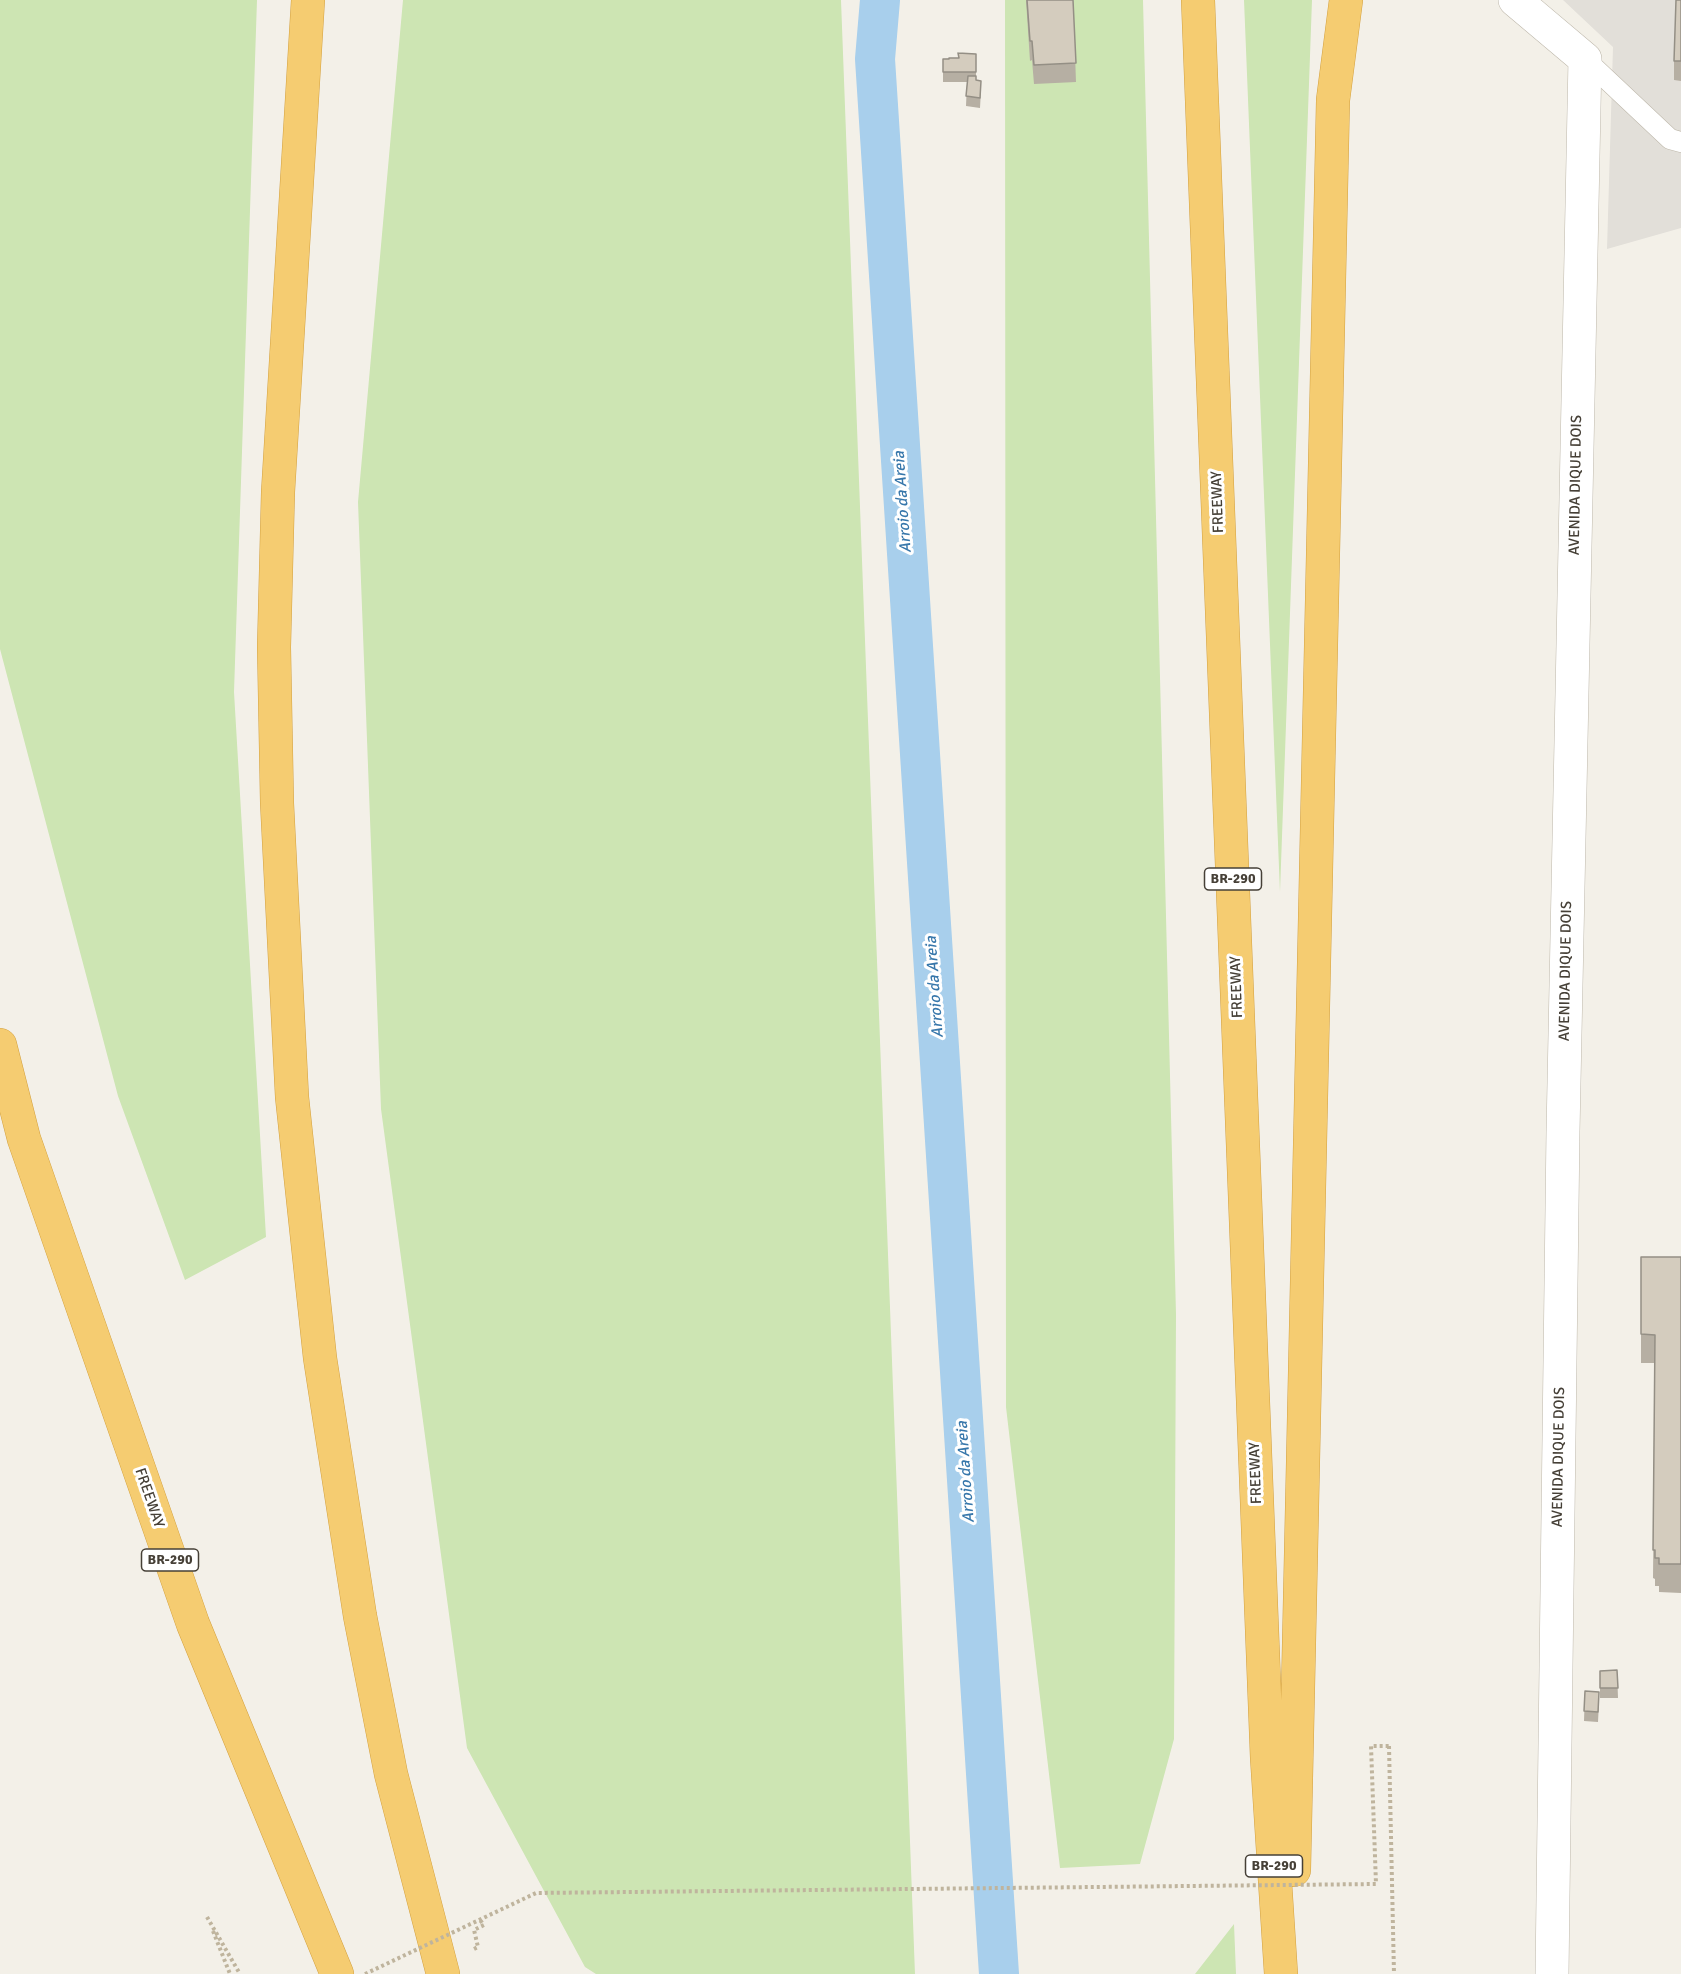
<!DOCTYPE html>
<html>
<head>
<meta charset="utf-8">
<style>
  body { margin:0 }
  canvas { display:block; background:#f3f0e8 }
</style>
</head>
<body>
<canvas width="1681" height="1974"></canvas>
<script>
const ctx = document.querySelector('canvas').getContext('2d');
ctx.lineJoin = 'round';
function fill(path, color) {
  ctx.fillStyle = color;
  ctx.fill(path, 'evenodd');
}
function toPath(rows) {
  const path = new Path2D();
  for (const r of rows) {
    path.moveTo(r[0], r[1]);
    for (let i = 2; i < r.length; i += 2) path.lineTo(r[i], r[i + 1]);
  }
  return path;
}
function stroke(path, color, width, dash) {
  ctx.strokeStyle = color;
  ctx.lineWidth = width;
  ctx.lineCap = dash ? 'butt' : 'round';
  ctx.setLineDash(dash || []);
  ctx.stroke(path);
}
function label(font, color, halo, rows, align = 'center') {
  ctx.font = font + ' Signika,sans-serif';
  ctx.lineWidth = 6;
  ctx.setLineDash([]);
  ctx.textBaseline = 'middle';
  ctx.strokeStyle = halo;
  ctx.fillStyle = color;
  for (const [text, x, y, turn = 0] of rows) {
    ctx.save();
    ctx.translate(x, y);
    ctx.rotate((+turn || 0) * Math.PI / 180);
    ctx.textAlign = isNaN(turn) ? turn : align;
    if (halo) ctx.strokeText(text, 0, 0);
    ctx.fillText(text, 0, 0);
    ctx.restore();
  }
}
const industrial = toPath([
  [1563,0,1681,0,1681,228,1607,249,1613,47]
]);
const green = toPath([
  [0,0,257,0,234,692,266,1237,185,1280,118,1096,0,649],
  [403,0,841,0,915,1974,596,1974,585,1967,467,1748,381,1109,358,502],
  [1005,0,1143,0,1176,1314,1174,1739,1140,1864,1060,1868,1006,1407],
  [1244,0,1312,0,1280,892],
  [1234,1924,1236,1974,1195,1974]
]);
const canal = toPath([
  [880,0,875,59,999,1974]
]);
const path = toPath([
  [1389,1746,1394,1974],
  [207,1917,240,1974],
  [213,1931,230,1974],
  [474,1949,478,1947,474,1930,484,1925,480,1920]
]);
const service = toPath([
  [1585,59,1670,139,1681,142]
]);
const minor = toPath([
  [1515,0,1585,59,1563,1131,1552,1974]
]);
const motorway = toPath([
  [308,0,278,492,274,647,277,803,292,1097,320,1358,360,1616,391,1774,443,1974],
  [1198,0,1267,1758,1281,1974],
  [0,1045,24,1139,193,1624,337,1974],
  [1294,1870,1333,100,1346,0]
]);
const pathBridge = toPath([
  [365,1974,536,1893,1376,1884,1371,1746,1389,1746]
]);
const wall = toPath([
  [1026,0,1073,0,1076,82,1034,84,1032,60,1030,61],
  [1681,0,1681,81,1674,80,1674,61],
  [976,54,976,80,981,90,980,108,966,106,967,82,943,82,943,59,958,58],
  [1641,1257,1681,1257,1681,1593,1659,1592,1659,1586,1655,1586,1655,1579,1653,1578,1655,1363,1641,1363],
  [1617,1670,1618,1698,1600,1698,1600,1671],
  [1585,1691,1599,1702,1598,1722,1584,1721]
]);
const building = toPath([
  [1027,0,1073,0,1076,63,1034,65,1032,41,1030,41,1027,0],
  [1676,0,1681,0,1681,61,1674,61,1676,0],
  [958,53,976,54,976,72,943,72,943,59,949,59,949,58,959,58,958,53],
  [968,76,976,76,976,80,981,81,980,98,966,96,968,76],
  [1641,1257,1681,1257,1681,1564,1659,1564,1659,1558,1655,1558,1655,1550,1653,1550,1655,1335,1641,1334,1641,1257],
  [1617,1670,1618,1688,1600,1688,1600,1671,1617,1670],
  [1585,1691,1599,1692,1598,1712,1584,1711,1585,1691]
]);
const shields = [
  [1233,879,57],
  [170,1560,57],
  [1274,1866,57]
];
const shieldNames = [
  ["BR-290",1233,879],
  ["BR-290",170,1560],
  ["BR-290",1274,1866]
];
const streetNames = [
  ["AVENIDA DIQUE DOIS",1576,485,-89],
  ["FREEWAY",1218,502,-92],
  ["AVENIDA DIQUE DOIS",1566,971,-89],
  ["FREEWAY",1237,987,-92],
  ["AVENIDA DIQUE DOIS",1559,1457,-89],
  ["FREEWAY",1256,1473,-92],
  ["FREEWAY",149,1498,71]
];
const waterNames = [
  ["Arroio da Areia",903,502,-94],
  ["Arroio da Areia",935,987,-94],
  ["Arroio da Areia",966,1472,-94]
];
fill(industrial, '#e2dfd9');
fill(green, '#cde5b3');
stroke(canal, '#a8cfec', 40);
stroke(service, '#beb8ab', 21);
stroke(minor, '#beb8ab', 34);
stroke(motorway, '#d3a141', 34);
stroke(path, '#bfb49d', 4, [3, 3]);
stroke(service, '#fff', 20);
stroke(minor, '#fff', 33);
stroke(motorway, '#f5cc71', 33);
stroke(pathBridge, '#bfb49d', 4, [3, 3]);
fill(wall, '#b6afa3');
fill(building, '#d4ccbe');
stroke(building, '#948f85', 1.5);
for (const [x, y, w] of shields) {
  const box = new Path2D();
  box.roundRect(x - w / 2, y - 11, w, 22, 4.5);
  ctx.fillStyle = '#fff';
  ctx.fill(box);
  stroke(box, '#464037', 1.5);
}
label('bold 14px', '#464037', null, shieldNames);
label('15px', '#464037', '#fff', streetNames);
label('italic 16px', '#3777ab', '#fff', waterNames);
</script>
</body>
</html>
